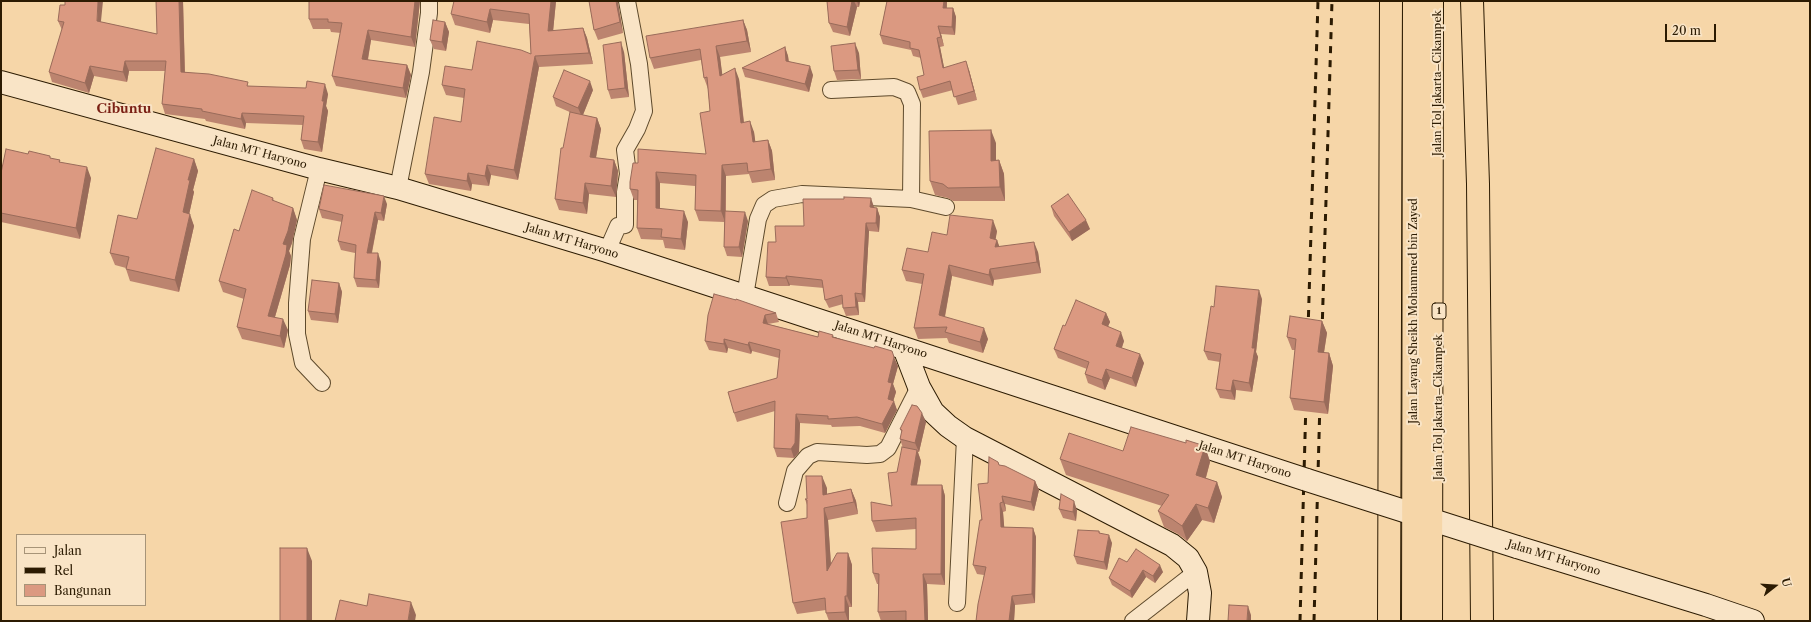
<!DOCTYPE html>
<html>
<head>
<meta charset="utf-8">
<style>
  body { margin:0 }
  #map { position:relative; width:1811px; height:622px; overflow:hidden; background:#f6d6a8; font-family:"Libre Caslon Text",serif }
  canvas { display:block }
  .frame { position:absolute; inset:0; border:2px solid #2c1b02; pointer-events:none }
  .legend { position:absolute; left:16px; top:534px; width:130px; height:72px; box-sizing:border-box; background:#f9e4c6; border:1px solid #a79478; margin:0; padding:5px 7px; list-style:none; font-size:12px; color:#2c1b02 }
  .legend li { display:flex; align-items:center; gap:8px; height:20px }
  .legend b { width:20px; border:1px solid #a79478 }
  .north { position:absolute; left:1755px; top:566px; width:40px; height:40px; -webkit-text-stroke:3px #f9e4c6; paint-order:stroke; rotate:73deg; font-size:11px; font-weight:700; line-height:16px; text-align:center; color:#2c1b02 }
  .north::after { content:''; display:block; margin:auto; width:14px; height:18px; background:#2c1b02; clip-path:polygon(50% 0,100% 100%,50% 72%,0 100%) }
  .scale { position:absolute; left:1665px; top:24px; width:51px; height:18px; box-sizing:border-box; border:2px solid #2c1b02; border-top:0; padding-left:5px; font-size:12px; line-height:14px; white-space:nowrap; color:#2c1b02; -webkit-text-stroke:3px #f9e4c6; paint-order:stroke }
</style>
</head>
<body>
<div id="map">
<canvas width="1811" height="622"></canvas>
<div class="frame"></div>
<ul class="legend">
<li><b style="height:5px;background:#f9e4c6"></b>Jalan</li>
<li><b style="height:5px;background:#2c1b02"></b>Rel</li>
<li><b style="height:11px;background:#db9981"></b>Bangunan</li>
</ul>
<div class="north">U</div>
<div class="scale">20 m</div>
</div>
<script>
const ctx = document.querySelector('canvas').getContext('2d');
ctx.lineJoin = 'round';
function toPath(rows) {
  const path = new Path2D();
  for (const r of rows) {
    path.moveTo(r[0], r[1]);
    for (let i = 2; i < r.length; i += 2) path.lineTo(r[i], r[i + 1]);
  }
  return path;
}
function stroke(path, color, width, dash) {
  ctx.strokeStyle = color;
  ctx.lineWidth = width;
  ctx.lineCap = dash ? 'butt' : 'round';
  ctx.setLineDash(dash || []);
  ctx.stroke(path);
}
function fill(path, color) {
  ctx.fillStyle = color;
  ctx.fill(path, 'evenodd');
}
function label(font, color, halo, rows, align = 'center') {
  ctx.font = font + ' "Libre Caslon Text",serif';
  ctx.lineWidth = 4;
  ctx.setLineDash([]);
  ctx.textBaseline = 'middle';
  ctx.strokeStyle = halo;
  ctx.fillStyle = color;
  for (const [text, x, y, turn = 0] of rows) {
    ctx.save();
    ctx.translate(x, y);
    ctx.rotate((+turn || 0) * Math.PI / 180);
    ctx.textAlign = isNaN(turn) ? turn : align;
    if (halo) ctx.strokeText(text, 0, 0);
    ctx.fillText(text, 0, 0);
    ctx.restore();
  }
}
const street = toPath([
  [831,90,894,87,907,92,912,104,911,199],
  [319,169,302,239,297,303,297,334,303,363,322,383],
  [398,188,421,72,429,13,429,1],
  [607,251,618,226,625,225,625,192,628,174,625,150,637,129,644,111,639,64,627,1],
  [745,296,758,219,764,205,773,199,802,194,911,199,946,207],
  [787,503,795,471,808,456,817,452,867,455,880,454,888,448,919,387],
  [957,603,965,438],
  [1133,621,1196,572]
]);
const secondary = toPath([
  [1,82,319,169,398,188,607,251,1307,480],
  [904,348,919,387,933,412,948,426,965,438,1172,545,1188,558,1196,572,1200,593,1198,621],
  [1517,547,1706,605,1753,621]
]);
const highway = toPath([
  [1472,1,1478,184,1482,621],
  [1389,621,1391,1]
]);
const rail = toPath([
  [1308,331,1318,1],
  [1322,333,1332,1],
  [1300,621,1306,401],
  [1314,621,1320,401]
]);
const secondaryBridge = toPath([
  [1307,480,1517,547]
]);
const highwayBridge = toPath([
  [1413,621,1414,1],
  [1431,621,1432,1]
]);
const wall = toPath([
  [156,1,183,1,185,72,249,86,328,94,326,106,328,111,322,152,304,149,301,140,303,125,246,123,245,129,206,121,205,119,165,114,162,104,165,71,129,71,127,82,94,76,89,93,52,82,49,72,62,30,58,21,101,22,157,34],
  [420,1,415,47,371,40,368,60,407,65,411,75,406,98,336,86,332,76,341,33,331,32,330,29,313,29,309,19],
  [556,1,553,31,583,28,587,38,593,64,539,67,518,180,491,175,489,186,472,184,471,191,429,184,425,174,461,122,464,98,446,95,442,85,472,70,531,54,529,24,493,20,490,33,455,25,451,14],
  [589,1,618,1,618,3,623,33,598,40,594,30],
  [827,1,860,1,859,7,857,7,850,36,833,32,829,23],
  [887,1,947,1,947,8,953,8,956,17,955,35,941,34,944,46,940,47,944,68,969,70,977,100,958,105,953,90,923,98,920,90,924,75,921,58,913,56,911,50,883,44,880,35],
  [743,20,747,30,751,52,720,57,722,75,739,79,744,122,754,132,755,142,768,140,772,151,775,180,752,183,749,174,726,176,726,211,748,221,742,257,727,256,724,247,724,222,699,221,695,210,695,186,660,183,660,209,688,222,685,250,665,248,663,240,641,239,637,228,637,200,634,200,630,189,638,163,706,154,710,111,708,89,704,78,701,60,654,69,650,58],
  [445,22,449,32,446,51,434,49,430,40],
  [785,47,788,56,789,61,813,75,809,92,745,77,742,68],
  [624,52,629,97,611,99,608,90],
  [859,53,861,79,837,80,834,71],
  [593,90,583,115,597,118,601,129,596,158,614,160,618,171,616,197,589,194,587,214,559,210,555,199,572,113,556,106,553,97],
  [996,143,996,160,999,160,1004,174,1005,201,953,201,948,198,935,195,930,181],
  [28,154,60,160,60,162,91,178,80,239,1,222,1,173],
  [194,159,198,171,193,190,194,192,189,214,194,226,179,292,130,281,126,269,126,268,115,265,110,253,137,219],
  [273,198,274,201,293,208,297,220,292,243,289,251,291,256,290,265,275,317,288,330,284,348,242,339,237,327,244,299,223,292,219,281],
  [387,204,384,221,378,220,372,253,381,262,379,288,357,287,354,278,355,253,341,250,338,241,342,222,322,218,319,209],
  [1051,206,1090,229,1072,241,1054,216],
  [874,207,874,208,877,208,880,217,879,232,869,231,865,302,858,302,859,315,846,316,843,308,843,304,829,308,825,300,824,288,790,285,789,286,769,286,766,277,776,242,804,226],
  [997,231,995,240,997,240,999,247,1038,252,1041,273,994,280,993,286,952,276,945,317,988,339,983,353,949,343,947,338,918,339,914,328,922,284,906,281,902,270,928,252,947,235],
  [339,283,342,292,338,323,311,320,308,311],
  [1262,299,1256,352,1258,357,1252,392,1236,390,1235,400,1220,398,1216,389,1220,362,1208,360,1204,351,1214,307],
  [736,300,776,313,779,322,768,324,818,337,834,338,898,366,893,384,896,392,893,401,897,410,885,433,860,426,832,427,831,425,800,423,799,452,794,458,777,457,774,448,775,411,737,422,734,413,777,378,779,358,752,351,751,354,728,348,727,353,709,350,705,341],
  [1106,313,1110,322,1108,326,1124,341,1122,348,1144,363,1136,387,1110,378,1105,390,1088,383,1085,374,1087,369,1058,358,1054,349,1065,326],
  [1322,321,1327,333,1324,353,1329,353,1333,366,1328,414,1294,410,1290,398,1295,350,1292,350,1287,337],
  [926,422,919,452,918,452,921,461,917,485,942,485,945,496,945,585,927,584,928,621,881,621,878,612,878,584,877,584,873,573,916,549,916,529,876,532,872,521,892,506,897,472,903,448,900,439,902,433,900,429],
  [1186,443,1205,446,1210,462,1206,478,1217,482,1222,497,1214,523,1202,520,1187,541,1178,534,1164,527,1158,511,1162,506,1066,475,1060,459],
  [998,462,999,465,1035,481,1039,490,1034,511,1005,504,1006,511,1003,512,1004,527,1033,528,1036,537,1035,603,1015,605,1014,621,976,621,984,575,977,574,973,565,988,483],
  [827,488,827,494,851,489,856,501,858,514,828,520,831,564,848,553,852,565,852,607,849,607,849,621,829,621,826,613,826,610,797,614,793,603,807,518,807,505,805,499,807,499],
  [1059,509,1077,510,1076,521,1063,518],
  [1099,531,1100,533,1112,543,1107,570,1077,564,1074,556],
  [1127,562,1163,572,1155,583,1146,577,1132,598,1112,585,1109,578]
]);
const shadedWall = toPath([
  [98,1,103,1,100,31,97,21],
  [179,1,183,1,185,82,181,72],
  [415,1,420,1,415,47,411,37],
  [551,1,556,1,552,42,548,31],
  [616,1,618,1,618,3,623,33,620,22],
  [852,1,854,1,857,7,850,36,847,27],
  [857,1,860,1,859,7],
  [944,1,947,1,946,16,943,8],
  [953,8,956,17,955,35,952,27],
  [490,9,493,20,490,33,487,22],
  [743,20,747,30,751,52,747,41],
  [445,22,449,32,446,51,442,42],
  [938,26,941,34,944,46,941,37],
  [583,28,587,38,593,64,589,53],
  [368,30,371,40,366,69,362,59],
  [937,38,940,47,946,77,943,68],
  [621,42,624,52,629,97,625,88],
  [855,43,859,53,861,79,858,70],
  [716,46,720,57,724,87,720,76],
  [785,47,788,56,789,69,786,61],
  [535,56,539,67,518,180,514,170],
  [125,61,129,71,127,82,123,72],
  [966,61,969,70,977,100,974,91],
  [407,65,411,75,406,98,403,88],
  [90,66,94,76,89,93,85,83],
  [810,66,813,75,809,92,805,84],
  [735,68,739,79,745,134,741,123],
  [590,81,593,90,582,117,578,108],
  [325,84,328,94,326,106,328,111,322,152,318,142,322,101],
  [242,113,246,123,245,129,241,119],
  [597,118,601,129,594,168,590,157],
  [750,121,754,132,757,153,753,142],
  [991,130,996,143,996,174,991,161],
  [768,140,772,151,775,180,771,169],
  [194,159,198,171,193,190,194,192,187,224,183,212,188,180],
  [614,160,618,171,616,197,611,186],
  [999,160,1004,174,1005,201,1000,187],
  [487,165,491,175,489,186,485,176],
  [722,165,726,176,725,222,721,211],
  [87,167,91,178,80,239,76,228],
  [656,172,660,183,660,219,656,208],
  [468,173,472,184,471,191,467,181],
  [585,183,589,194,587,214,583,203],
  [384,196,387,204,384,221,381,213],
  [871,198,874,207,873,216,870,207],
  [293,208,297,220,292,243,289,251,291,256,290,265,272,327,268,316,283,244],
  [877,208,880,217,879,232,876,223],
  [684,211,688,222,685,250,681,239],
  [375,212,378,220,370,261,367,253],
  [745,212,748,221,742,257,739,247],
  [190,214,194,226,179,292,175,280],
  [993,220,997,231,994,249,990,238],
  [1086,220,1090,229,1072,241,1069,232],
  [866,223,869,231,865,302,862,294],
  [997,240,1001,251,995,247],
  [1034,242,1038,252,1041,273,1037,262],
  [378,253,381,262,379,288,376,280],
  [949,265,952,276,943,326,939,315],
  [990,269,994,280,993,286,989,275],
  [786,276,790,285,789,286,786,278],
  [339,283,342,292,338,323,335,314],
  [1259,290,1262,299,1256,352,1258,357,1252,392,1249,383,1252,348],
  [855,293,858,302,859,315,856,307],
  [1106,313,1110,322,1105,333,1102,324],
  [765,315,768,324,763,323],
  [283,319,288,330,284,348,280,336],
  [1322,321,1327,333,1322,364,1318,352],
  [984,328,988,339,983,353,980,342],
  [1121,332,1124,341,1119,355,1116,346],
  [724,339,728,348,727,353,724,344],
  [749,342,752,351,751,354,748,345],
  [1329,353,1333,366,1328,414,1324,402],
  [1140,354,1144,363,1136,387,1132,378],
  [894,357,898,366,893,384,896,392,893,402,894,401,897,410,885,433,882,424,888,399,888,382],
  [1106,369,1110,378,1105,390,1102,380],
  [1233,380,1236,390,1235,400,1231,391],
  [922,413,926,422,919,452,915,443],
  [796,414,800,423,799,452,794,458,791,449],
  [1205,446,1210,462,1202,491,1196,475],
  [917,450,921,461,915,495,911,485],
  [822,476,827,488,827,507,823,495],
  [1035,481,1039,490,1034,511,1031,502],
  [1217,482,1222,497,1214,523,1208,508],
  [942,485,945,496,945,585,941,574],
  [851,489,856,501,858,514,854,502],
  [1002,496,1005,504,1006,511,1003,502],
  [1074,501,1077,510,1076,521,1073,512],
  [1000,503,1003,512,1005,536,1001,527],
  [1196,504,1202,520,1187,541,1182,526],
  [824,508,828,520,832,582,827,571],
  [1033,528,1036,537,1035,603,1032,594],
  [1109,535,1112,543,1107,570,1104,562],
  [307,548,312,561,312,621,307,621],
  [848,553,852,565,852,607,847,596],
  [1160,565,1163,572,1155,583,1153,576],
  [1143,570,1146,577,1132,598,1130,591],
  [923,574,927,584,928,621,925,621],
  [845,596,849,607,849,621,848,621,845,612],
  [1012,596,1015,605,1014,621,1009,621],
  [411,602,416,615,415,621,408,621],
  [1248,606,1251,615,1251,621,1247,621]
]);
const building = toPath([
  [65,1,98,1,97,21,157,34,156,1,179,1,181,72,209,74,248,82,247,86,306,88,307,81,325,84,322,101,324,101,318,142,301,140,304,116,242,113,241,119,202,111,202,109,162,104,166,61,125,61,123,72,90,66,85,83,49,72,64,22,58,21,60,5,65,5,65,1],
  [309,1,415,1,411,37,368,30,362,59,407,65,403,88,332,76,342,23,328,22,328,19,309,19,309,1],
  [454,1,551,1,548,31,583,28,589,53,535,56,514,170,487,165,485,176,468,173,467,181,425,174,434,117,461,122,465,89,442,85,445,66,472,70,477,41,521,50,531,54,529,14,490,9,487,22,451,14,454,1],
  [589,1,616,1,620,22,594,30,589,1],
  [827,1,852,1,847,27,829,23,827,1],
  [887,1,944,1,943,8,953,8,952,27,938,26,941,37,937,38,943,68,966,61,974,91,954,97,950,81,920,90,917,77,924,75,919,50,910,48,910,42,880,35,887,1],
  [433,20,445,22,442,42,430,40,433,20],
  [743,20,747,41,716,46,720,76,735,68,741,123,750,121,753,142,768,140,771,169,748,172,747,163,722,165,721,211,695,210,696,175,656,172,656,208,684,211,681,239,661,237,662,229,637,228,638,190,630,189,630,182,633,163,638,163,638,149,706,154,700,113,710,111,707,77,704,78,700,49,650,58,646,36,743,20],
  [621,42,625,88,608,90,603,45,621,42],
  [855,43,858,70,834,71,831,46,855,43],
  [785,47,786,61,810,66,805,84,742,68,785,47],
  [564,70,590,81,578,108,553,97,564,70],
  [570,112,597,118,590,157,614,160,611,186,585,183,583,203,555,199,561,148,563,148,570,112],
  [991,130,991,161,999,160,1000,187,948,188,943,184,930,181,929,131,991,130],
  [156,148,194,159,188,180,190,180,183,212,190,214,175,280,126,269,129,257,110,253,118,215,137,219,156,148],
  [6,149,28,154,29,151,50,156,50,158,60,160,59,162,87,167,76,228,1,213,1,173,6,149],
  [324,185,384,196,381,213,375,212,367,253,378,253,376,280,354,278,356,245,338,241,343,215,319,209,324,185],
  [252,190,273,198,272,200,293,208,288,231,283,244,287,245,286,254,268,316,283,319,280,336,237,327,246,289,219,281,234,229,239,231,252,190],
  [1068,194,1086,220,1069,232,1051,206,1068,194],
  [844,197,871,198,870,207,877,208,876,223,866,223,862,294,855,293,856,307,843,308,842,295,825,300,822,280,786,276,786,278,766,277,768,242,776,242,775,226,804,226,803,199,844,199,844,197],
  [725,211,745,212,739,247,724,247,725,211],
  [950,215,993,220,990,238,997,240,995,247,1034,242,1037,262,990,269,989,275,949,265,939,315,984,328,980,342,945,332,947,327,914,328,924,274,902,270,907,248,928,252,932,232,947,235,950,215],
  [312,280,339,283,335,314,308,311,312,280],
  [1216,286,1259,290,1252,348,1255,348,1249,383,1233,380,1231,391,1216,389,1221,354,1204,351,1211,306,1214,307,1216,286],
  [714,294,736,300,736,299,776,313,765,315,763,323,818,337,819,331,833,335,832,337,874,348,875,346,892,351,894,357,888,382,892,383,888,399,894,401,882,424,857,417,828,419,828,416,796,414,795,443,791,449,774,448,775,401,734,413,728,392,777,378,780,350,749,342,748,345,724,339,724,344,705,341,708,315,714,294],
  [1076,300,1106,313,1102,324,1121,332,1116,346,1140,354,1132,378,1106,369,1102,380,1085,374,1089,362,1054,349,1063,325,1065,326,1076,300],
  [1290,316,1322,321,1318,352,1329,353,1324,402,1290,398,1296,339,1287,337,1290,316],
  [912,405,917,406,922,413,915,443,900,439,902,430,900,429,912,405],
  [1131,427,1186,443,1186,440,1205,446,1196,475,1217,482,1208,508,1196,504,1182,526,1172,519,1158,511,1169,495,1060,459,1069,433,1123,451,1131,427],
  [902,447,917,450,911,485,942,485,941,574,923,574,925,621,906,621,906,611,878,612,879,574,873,573,872,548,916,549,916,518,872,521,871,502,892,506,888,473,897,472,902,447],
  [989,457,998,462,999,465,1005,466,1035,481,1031,502,1002,496,1003,502,1000,503,1001,527,1033,528,1032,594,1012,596,1009,621,976,621,978,604,986,567,973,565,980,520,982,520,978,484,988,483,989,457],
  [806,476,822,476,823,495,851,489,854,502,824,508,827,571,837,553,848,553,847,596,845,596,845,612,826,613,825,598,793,603,781,522,807,518,807,500,805,499,807,499,806,476],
  [1061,494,1074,501,1073,512,1059,509,1061,494],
  [1078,530,1099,531,1099,533,1109,535,1104,562,1074,556,1078,530],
  [280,548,307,548,307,621,280,621,280,548],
  [1136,549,1160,565,1153,576,1143,570,1130,591,1109,578,1119,558,1127,562,1136,549],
  [369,594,411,602,408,621,335,621,340,600,367,606,369,594],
  [1229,605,1248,606,1247,621,1228,621,1229,605]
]);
const shields = [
  [1439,311,14]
];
const shieldNames = [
  ["1",1439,311]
];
const streetNames = [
  ["Jalan Tol Jakarta–Cikampek",1438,83,-90],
  ["Jalan MT Haryono",260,153,15],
  ["Jalan MT Haryono",572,241,17],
  ["Jalan Layang Sheikh Mohammed bin Zayed",1414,311,-90],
  ["Jalan MT Haryono",881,340,18],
  ["Jalan Tol Jakarta–Cikampek",1439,407,-90],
  ["Jalan MT Haryono",1245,460,18],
  ["Jalan MT Haryono",1554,558,17]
];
const quarterNames = [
  ["Cibuntu",124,109]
];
stroke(street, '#5e4a2c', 18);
stroke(secondary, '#2c1b02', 24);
stroke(highway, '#2c1b02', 24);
stroke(street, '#f9e4c6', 16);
stroke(secondary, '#f9e4c6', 22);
stroke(highway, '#f6d6a8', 22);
stroke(rail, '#2c1b02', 3, [7, 7]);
stroke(secondaryBridge, '#2c1b02', 24, []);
stroke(highwayBridge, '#2c1b02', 24, []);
stroke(secondaryBridge, '#f9e4c6', 22);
stroke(highwayBridge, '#f6d6a8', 22);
fill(wall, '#bc846f');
fill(shadedWall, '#996b5a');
fill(building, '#db9981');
stroke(building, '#996b5a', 1);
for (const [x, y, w] of shields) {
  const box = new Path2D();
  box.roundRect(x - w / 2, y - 8, w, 16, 3);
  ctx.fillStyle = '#f9e4c6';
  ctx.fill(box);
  stroke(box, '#2c1b02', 1);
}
label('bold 10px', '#2c1b02', null, shieldNames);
label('11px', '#2c1b02', '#f9e4c6', streetNames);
label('bold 13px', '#7a1f14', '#f9e4c6', quarterNames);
</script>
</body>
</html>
